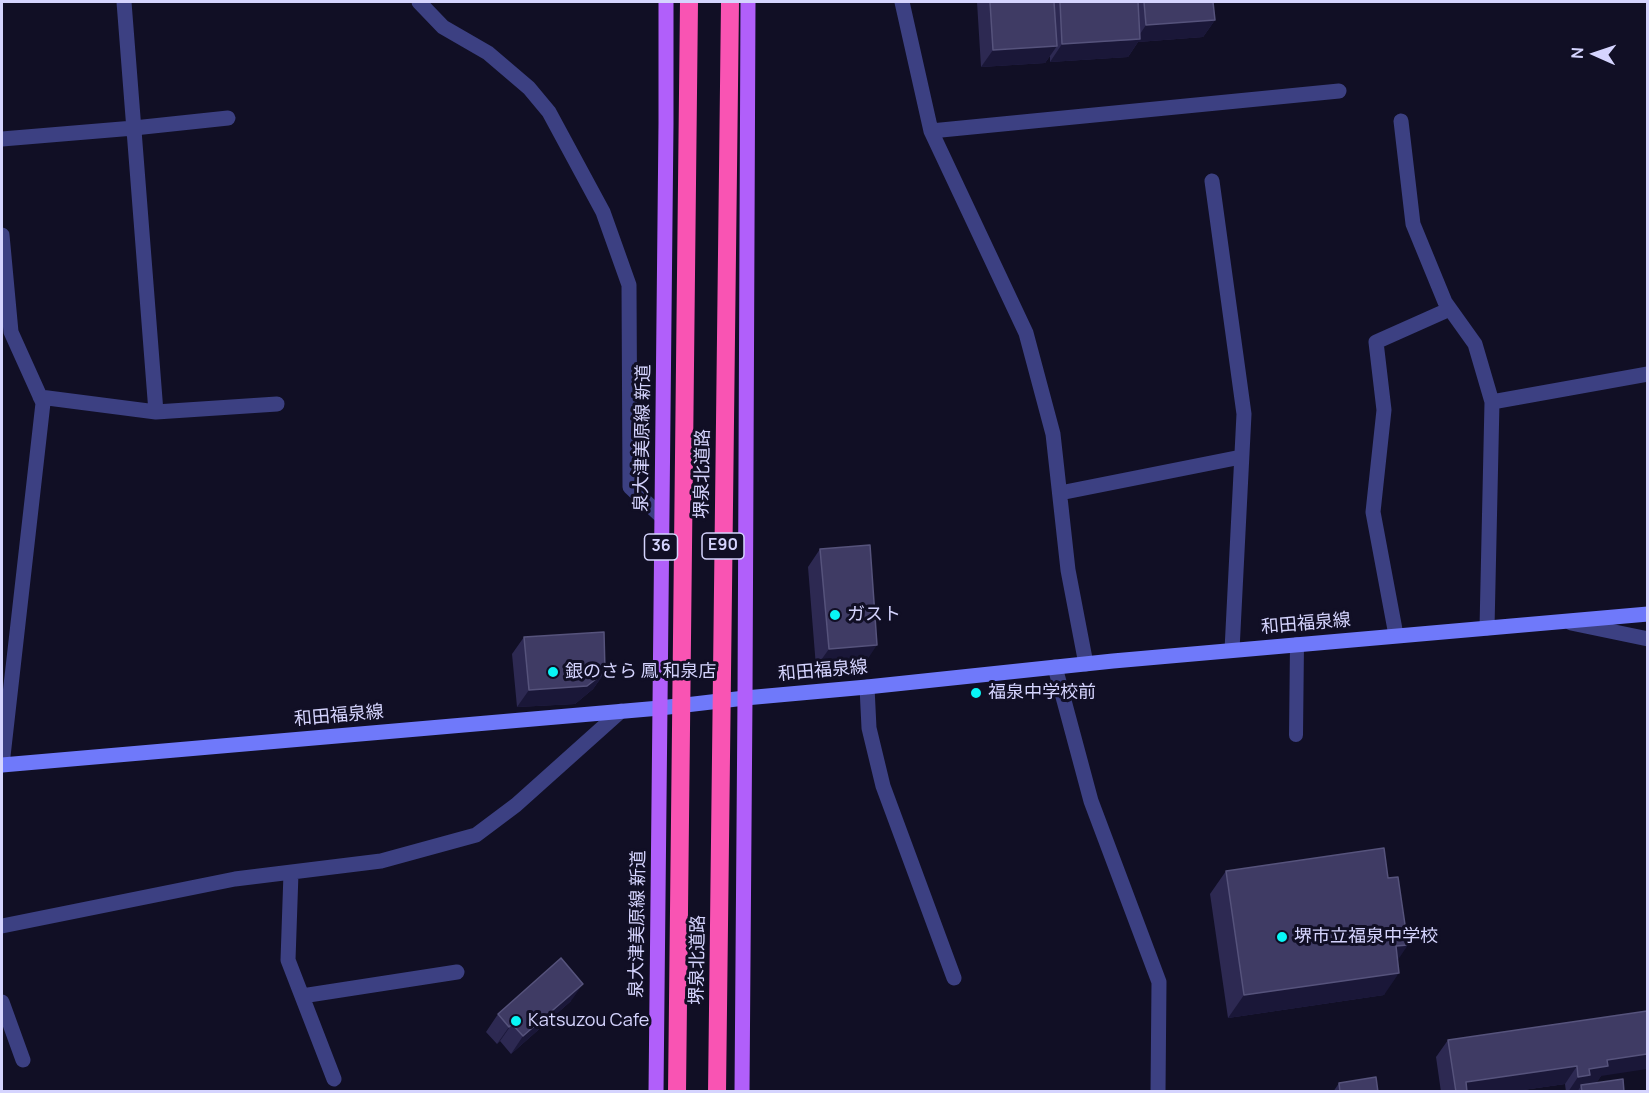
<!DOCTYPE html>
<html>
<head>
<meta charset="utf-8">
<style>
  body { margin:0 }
  #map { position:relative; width:1649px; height:1093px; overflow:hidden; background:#110f25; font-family:Manrope,sans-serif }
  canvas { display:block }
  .frame { position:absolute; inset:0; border:3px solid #d5d4fe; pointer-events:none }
  .north { position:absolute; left:1565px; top:24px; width:60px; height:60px; -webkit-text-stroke:4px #110f25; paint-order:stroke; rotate:273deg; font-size:16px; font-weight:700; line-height:24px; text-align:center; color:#d5d4fe }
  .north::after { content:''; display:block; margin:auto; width:21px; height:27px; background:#d5d4fe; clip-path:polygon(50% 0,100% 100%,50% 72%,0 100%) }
</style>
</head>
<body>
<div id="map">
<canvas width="1649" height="1093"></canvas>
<div class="frame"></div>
<div class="north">N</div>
</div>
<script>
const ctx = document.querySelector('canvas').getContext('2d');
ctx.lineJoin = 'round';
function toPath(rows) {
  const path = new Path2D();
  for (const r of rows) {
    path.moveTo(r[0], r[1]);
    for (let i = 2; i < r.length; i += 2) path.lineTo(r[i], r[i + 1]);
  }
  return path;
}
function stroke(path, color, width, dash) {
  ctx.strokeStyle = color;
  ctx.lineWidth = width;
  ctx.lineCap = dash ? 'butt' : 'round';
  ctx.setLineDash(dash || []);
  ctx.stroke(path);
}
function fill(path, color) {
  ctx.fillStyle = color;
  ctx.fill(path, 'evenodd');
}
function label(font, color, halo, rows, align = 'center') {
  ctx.font = font + ' Manrope,"Noto Sans JP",sans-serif';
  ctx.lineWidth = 6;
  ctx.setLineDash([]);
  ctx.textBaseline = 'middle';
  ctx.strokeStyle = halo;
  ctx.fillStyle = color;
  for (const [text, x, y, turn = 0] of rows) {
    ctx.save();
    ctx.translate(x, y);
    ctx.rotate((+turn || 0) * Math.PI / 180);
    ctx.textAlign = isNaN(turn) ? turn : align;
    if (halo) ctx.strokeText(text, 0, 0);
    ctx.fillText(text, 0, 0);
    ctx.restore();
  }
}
const lane = toPath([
  [1296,735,1297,644]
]);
const street = toPath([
  [124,2,156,412],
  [419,2,443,27,488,53,529,88,549,112,603,212,629,285,630,487,661,516],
  [902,2,931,131,1026,333,1053,434,1068,570,1086,664],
  [1401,121,1413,224,1445,302,1475,344,1492,402,1487,628],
  [931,131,1339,91],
  [2,139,134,128,228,118],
  [1212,181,1244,414,1232,650],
  [2,235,11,332,43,403,2,765],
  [40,397,156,412,277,404],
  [1492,402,1648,374],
  [1060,493,1241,457],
  [1571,623,1648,639],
  [1396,635,1373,512,1384,410,1376,342,1450,309],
  [1055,667,1091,801,1159,982,1158,1092],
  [867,687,869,728,883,786,954,978],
  [291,873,288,960,334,1079],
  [2,926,235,879,381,861,476,835,516,805,621,711],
  [302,996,457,972],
  [2,1002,23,1060]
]);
const secondary = toPath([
  [2,765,660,708,745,698,867,687,1113,661,1648,614]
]);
const primary = toPath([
  [656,1092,666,123,666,2],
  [742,1092,745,698,748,2]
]);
const highwayBridge = toPath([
  [677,1092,689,2],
  [717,1092,730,2]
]);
const wall = toPath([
  [977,2,1213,2,1215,20,1203,37,1138,42,1128,57,1050,62,1050,56,1045,63,981,67],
  [820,549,865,663,816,667,808,567],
  [524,637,605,672,593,689,575,704,517,707,512,654],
  [1226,871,1398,960,1384,995,1228,1018,1210,894],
  [571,1001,511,1054,500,1041,497,1044,486,1032,498,1014],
  [1647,1011,1596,1083,1624,1092,1566,1092,1565,1084,1509,1092,1441,1092,1436,1057,1448,1040],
  [1339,1083,1378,1092,1333,1092]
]);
const shadedWall = toPath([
  [1215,20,1203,37,1138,42,1128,57,1050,62,1062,44,1136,40,1146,25],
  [1057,46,1045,63,981,67,993,50],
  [877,645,865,663,816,667,829,649],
  [605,672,593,689,575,704,517,707,529,690],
  [1408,945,1393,967,1396,946],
  [1399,973,1384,995,1228,1018,1244,995],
  [583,984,571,1001,511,1054,523,1036],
  [512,1024,500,1041,497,1044,509,1027],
  [1647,1054,1647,1069,1601,1076,1596,1084,1581,1086,1577,1092,1568,1092,1578,1077,1589,1069,1607,1060],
  [1577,1066,1565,1084,1509,1092,1459,1092,1466,1082]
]);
const building = toPath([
  [990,2,1054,2,1057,46,993,50,990,2],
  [1060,2,1138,2,1140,39,1062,44,1060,2],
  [1144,2,1213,2,1215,20,1146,25,1144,2],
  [870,545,877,645,829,649,820,549,870,545],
  [604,632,605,672,587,686,529,690,524,637,604,632],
  [1384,848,1388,878,1398,877,1408,945,1396,946,1399,973,1244,995,1226,871,1384,848],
  [561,958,583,984,523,1036,512,1024,509,1027,498,1014,561,958],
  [1647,1011,1647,1054,1607,1060,1608,1066,1589,1069,1590,1075,1578,1077,1577,1066,1466,1082,1467,1092,1456,1092,1448,1040,1647,1011],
  [1376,1077,1378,1092,1340,1092,1339,1083,1376,1077],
  [1623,1079,1624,1092,1582,1092,1581,1085,1623,1079]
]);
const markers = [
  [835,615,6,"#08f6f6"],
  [553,672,6,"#08f6f6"],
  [976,693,6,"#08f6f6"],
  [1282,937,6,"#08f6f6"],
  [516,1021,6,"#08f6f6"]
];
const shields = [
  [723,546,42],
  [661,547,33]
];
const shieldNames = [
  ["E90",723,546],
  ["36",661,547]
];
const streetNames = [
  ["泉大津美原線 新道",643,438,-89],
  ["堺泉北道路",703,474,-89],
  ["和田福泉線",1306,624,-5],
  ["和田福泉線",823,671,-5],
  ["和田福泉線",339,716,-5],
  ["泉大津美原線 新道",638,924,-89],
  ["堺泉北道路",698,960,-89]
];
const poiNames = [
  ["ガスト",847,615],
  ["銀のさら 鳳 和泉店",565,672],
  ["福泉中学校前",988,693],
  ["堺市立福泉中学校",1294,937],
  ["Katsuzou Cafe",528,1021]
];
stroke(lane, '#3c4082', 14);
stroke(street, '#3c4082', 15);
stroke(secondary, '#6f79fa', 15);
stroke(primary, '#b15ffa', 15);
stroke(highwayBridge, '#f954b3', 18);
fill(wall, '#2d2952');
fill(shadedWall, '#1a1738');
fill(building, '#3f3b64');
stroke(building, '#56537c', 1.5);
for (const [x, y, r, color] of markers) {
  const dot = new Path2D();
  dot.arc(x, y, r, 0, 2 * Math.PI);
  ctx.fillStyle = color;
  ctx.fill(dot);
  stroke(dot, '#110f25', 2);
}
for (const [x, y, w] of shields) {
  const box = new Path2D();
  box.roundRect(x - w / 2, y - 13, w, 26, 4.5);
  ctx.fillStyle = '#110f25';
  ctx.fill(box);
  stroke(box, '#d5d4fe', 1.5);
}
label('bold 16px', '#d5d4fe', null, shieldNames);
label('18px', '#d5d4fe', '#110f25', streetNames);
label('18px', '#d5d4fe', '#110f25', poiNames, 'left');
</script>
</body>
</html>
